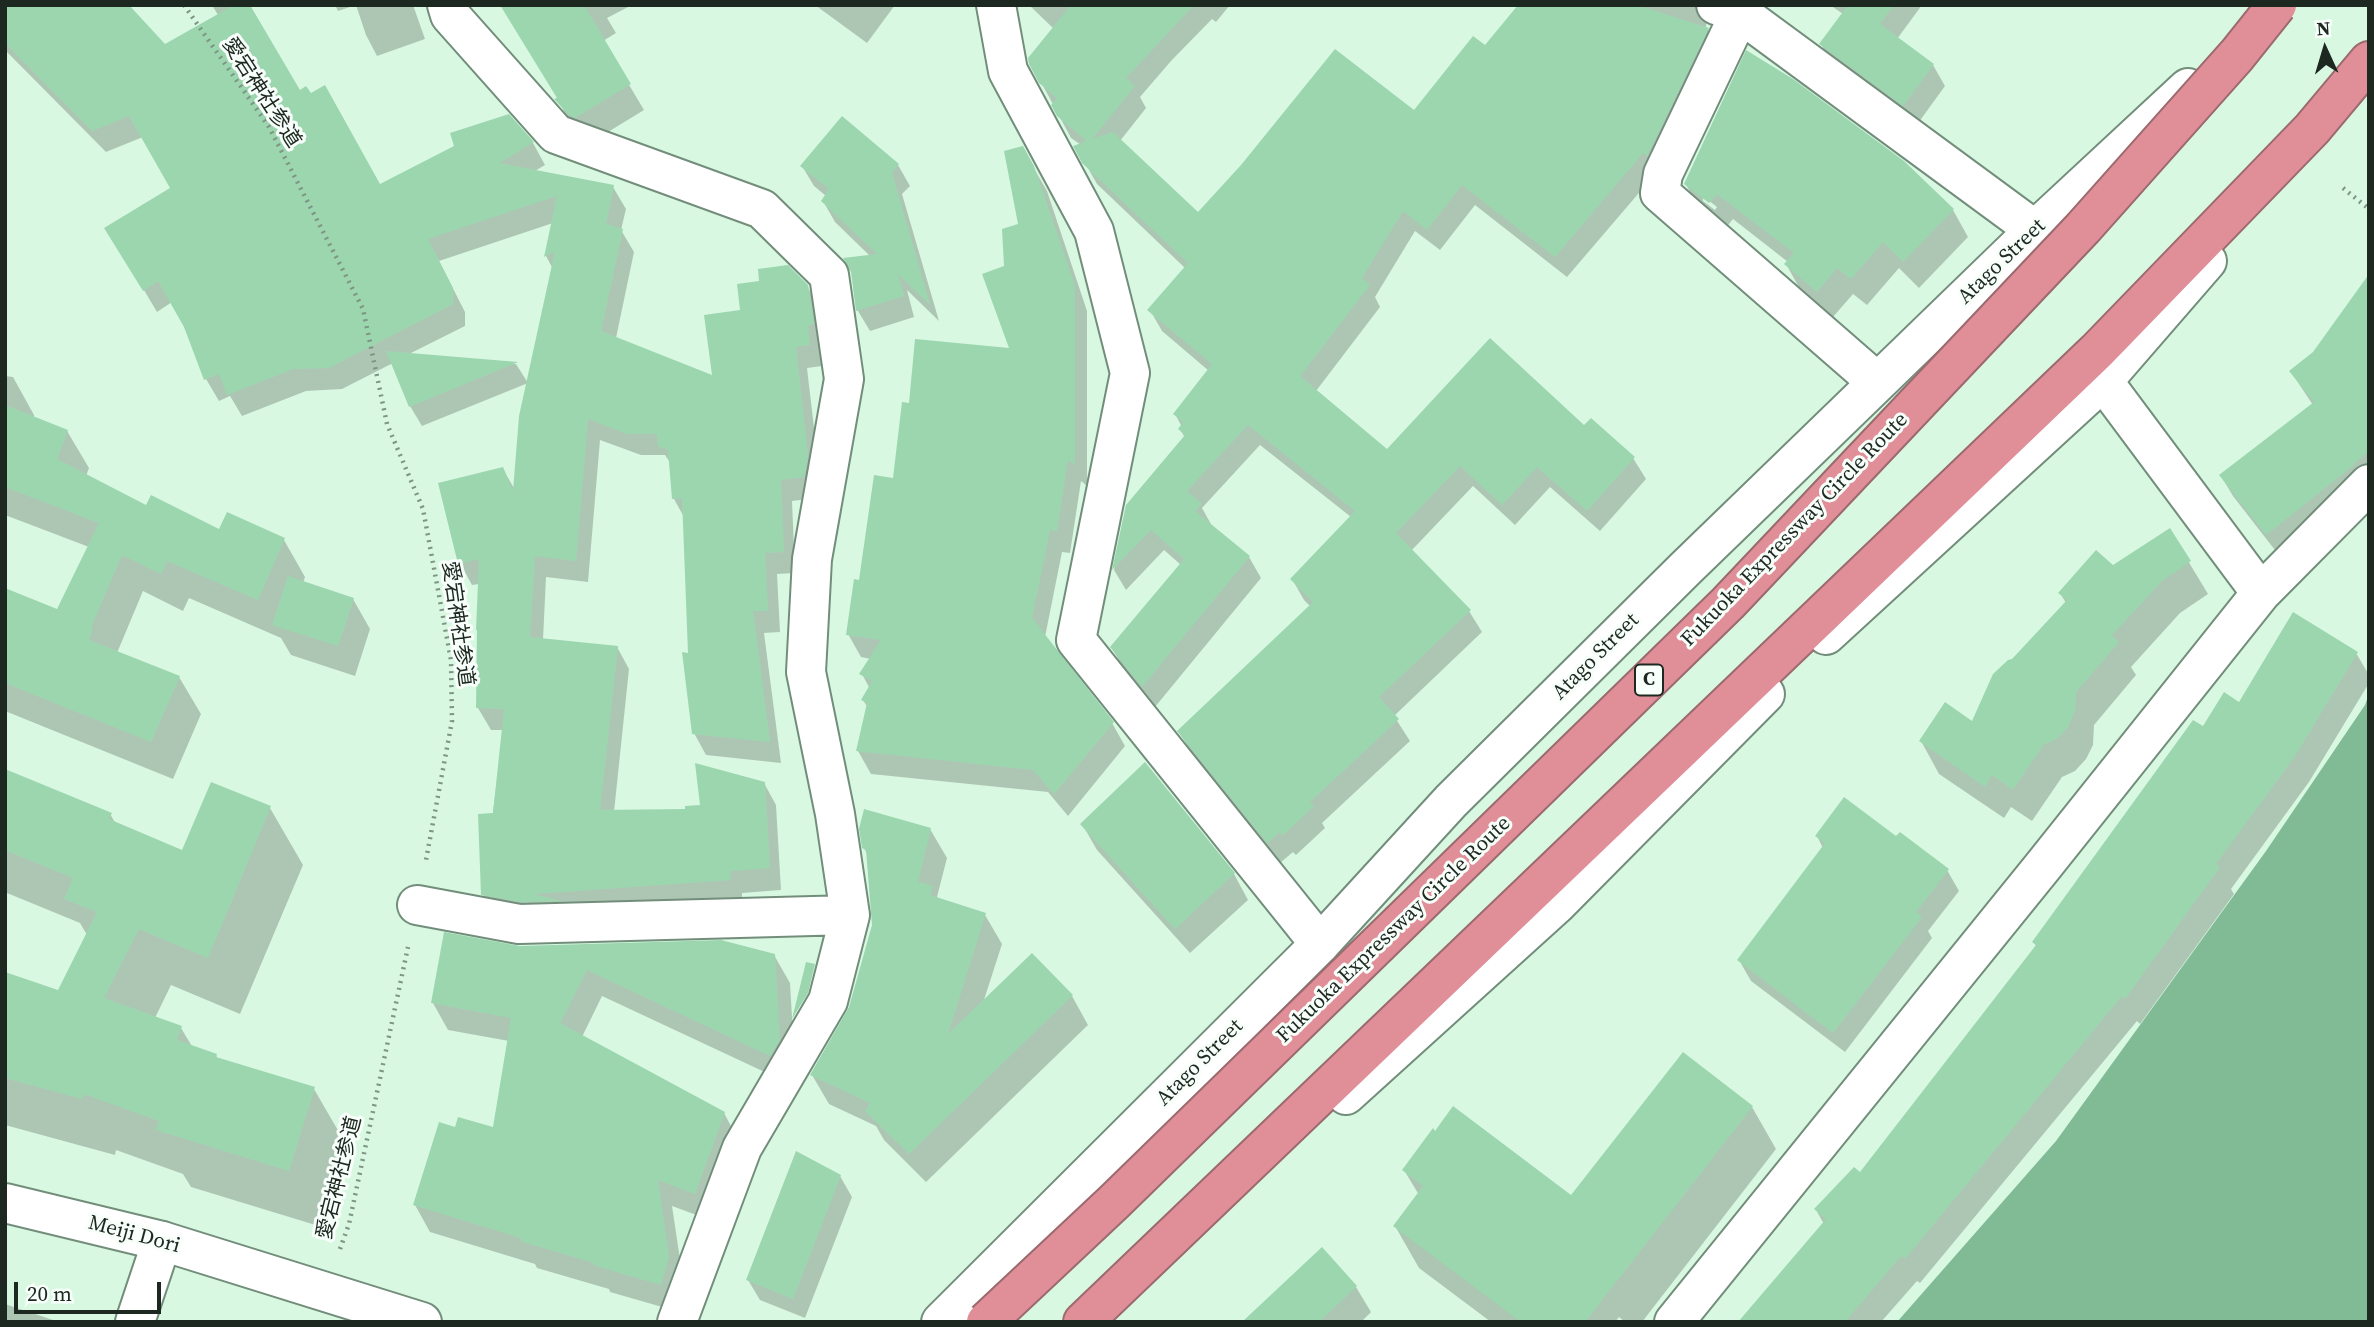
<!DOCTYPE html>
<html>
<head>
<meta charset="utf-8">
<style>
  body { margin:0 }
  #map { position:relative; width:2374px; height:1327px; overflow:hidden; background:#d9f8e2; font-family:"Source Serif 4",serif }
  canvas { display:block }
  .frame { position:absolute; inset:0; border:7px solid #1c2820; pointer-events:none }
  .north { position:absolute; left:2290px; top:14px; width:70px; height:70px; -webkit-text-stroke:5px #f8fef9; paint-order:stroke; rotate:356deg; font-size:19px; font-weight:700; line-height:28px; text-align:center; color:#1c2820 }
  .north::after { content:''; display:block; margin:auto; width:24px; height:32px; background:#1c2820; clip-path:polygon(50% 0,100% 100%,50% 72%,0 100%) }
  .scale { position:absolute; left:14px; top:1282px; width:147px; height:32px; box-sizing:border-box; border:4px solid #1c2820; border-top:0; padding-left:9px; font-size:21px; line-height:24px; white-space:nowrap; color:#1c2820; -webkit-text-stroke:5px #f8fef9; paint-order:stroke }
</style>
</head>
<body>
<div id="map">
<canvas width="2374" height="1327"></canvas>
<div class="frame"></div>
<div class="north">N</div>
<div class="scale">20 m</div>
</div>
<script>
const ctx = document.querySelector('canvas').getContext('2d');
ctx.lineJoin = 'round';
function fill(path, color) {
  ctx.fillStyle = color;
  ctx.fill(path, 'evenodd');
}
function toPath(rows) {
  const path = new Path2D();
  for (const r of rows) {
    path.moveTo(r[0], r[1]);
    for (let i = 2; i < r.length; i += 2) path.lineTo(r[i], r[i + 1]);
  }
  return path;
}
function stroke(path, color, width, dash) {
  ctx.strokeStyle = color;
  ctx.lineWidth = width;
  ctx.lineCap = dash ? 'butt' : 'round';
  ctx.setLineDash(dash || []);
  ctx.stroke(path);
}
function label(font, color, halo, rows, align = 'center') {
  ctx.font = font + ' "Source Serif 4","Noto Sans JP",serif';
  ctx.lineWidth = 6;
  ctx.setLineDash([]);
  ctx.textBaseline = 'middle';
  ctx.strokeStyle = halo;
  ctx.fillStyle = color;
  for (const [text, x, y, turn = 0] of rows) {
    ctx.save();
    ctx.translate(x, y);
    ctx.rotate((+turn || 0) * Math.PI / 180);
    ctx.textAlign = isNaN(turn) ? turn : align;
    if (halo) ctx.strokeText(text, 0, 0);
    ctx.fillText(text, 0, 0);
    ctx.restore();
  }
}
const water = toPath([
  [2369,694,2369,1322,1897,1322,2056,1141,2266,851,2365,705]
]);
const shadow = toPath([
  [212,5,247,5,221,20],
  [335,5,413,5,425,39,377,56,366,35,356,5,338,11],
  [510,5,632,5,607,18,616,33,603,41,644,110,590,143,571,125],
  [815,5,895,5,867,43],
  [1029,5,1230,5,1216,22,1212,19,1171,61,1140,97,1146,108,1120,141,1198,215,1414,113,1485,48,1520,5,1723,5,1707,19,1706,27,1720,49,1656,173,1567,277,1475,205,1440,250,1415,231,1375,297,1380,307,1316,391,1387,452,1585,428,1633,458,1646,479,1600,531,1550,487,1515,525,1473,486,1411,551,1469,611,1482,632,1394,716,1410,741,1322,823,1325,828,1296,855,1293,852,1280,863,1192,753,1179,732,1311,607,1304,600,1292,579,1351,517,1260,445,1202,508,1212,526,1249,557,1261,578,1155,707,1124,669,1112,648,1181,565,1164,550,1126,590,1114,570,1127,506,1185,438,1180,429,1182,427,1175,414,1209,371,1162,331,1150,310,1185,268,1097,184,1076,147,1081,145,1071,138,1041,82,1054,29],
  [1830,5,1922,5,1897,39,1933,65,1945,86,1916,126,1833,65,1821,44,1843,14],
  [5,12,296,188,385,236,456,147,508,116,533,143,545,165,533,172,613,187,626,209,621,230,634,252,616,338,714,378,742,312,807,286,820,309,825,346,819,348,822,366,807,368,820,479,816,498,792,501,795,573,777,574,780,632,764,633,781,763,706,755,694,733,684,517,674,499,671,464,665,455,641,455,600,440,588,582,546,577,543,640,617,647,629,669,614,812,687,811,764,783,776,805,781,890,742,893,742,902,496,916,483,894,503,730,491,730,478,708,479,584,472,585,460,563,503,469,515,490,553,269,546,256,553,223,439,261,465,312,465,326,409,354,516,364,528,383,422,426,410,406,393,363,342,389,306,391,242,416,230,396,219,401,206,379,186,326,172,302,157,312,107,228,172,189,143,137,106,152,5,50],
  [1022,148,1047,191,1087,311,1087,486,1081,481,1070,553,1062,552,1045,637,1112,723,1125,746,1068,816,1048,792,871,774,858,751,868,708,863,700,870,689,862,674,871,659,861,657,848,634,860,582,894,480,910,404,1012,350,1006,268,1020,226],
  [898,165,910,186,902,194,939,321,907,290,914,317,870,331,858,311,852,271,871,257,835,222,823,201,826,196,814,186,802,166],
  [1685,183,1953,210,1968,237,1919,288,1899,268,1867,305,1853,294,1833,317,1801,291,1786,264,1788,262,1733,219,1725,229,1701,211],
  [1703,196,1717,207,1715,210,1703,201],
  [2369,277,2369,480,2278,554,2233,496,2221,476,2313,405,2291,372,2315,353],
  [5,376,13,377,34,415,34,418,67,431,89,468,86,476,147,507,220,532,284,540,305,577,303,583,353,599,370,629,355,676,291,655,281,638,189,598,183,611,143,591,117,653,179,677,201,714,173,779,5,711,5,590,58,611,89,547,5,515],
  [2170,531,2208,594,2180,613,2131,667,2136,675,2094,725,2093,745,2086,759,2075,771,2062,777,2032,821,2011,807,2004,818,1939,774,1921,741,1973,723,2013,661,2066,603,2060,593,2113,567],
  [2356,653,2369,675,2369,683,2309,782,2231,889,2234,894,2140,1024,2137,1021,1920,1283,1917,1281,1881,1322,1740,1322,1824,1224,1816,1210,1861,1174,2037,948,2034,942,2203,729,2239,704],
  [5,771,110,814,116,824,183,852,270,808,303,865,240,1014,171,985,155,1018,181,1028,193,1048,216,1055,218,1060,314,1089,347,1146,322,1227,191,1187,183,1174,116,1150,115,1155,5,1125],
  [7,893,80,923,87,935,59,992,7,975],
  [1082,824,1234,874,1248,900,1190,953,1097,850],
  [930,829,947,858,937,897,939,900,985,915,1002,944,983,1003,1072,996,1088,1025,926,1182,884,1140,876,1126,829,1104,812,1075,851,1007,873,925,868,856,864,848],
  [1817,836,1897,839,1947,870,1959,891,1928,931,1932,938,1845,1052,1751,981,1739,960,1823,848],
  [519,948,774,955,790,983,795,1068,786,1082,602,996,582,1037,724,1113,739,1141,710,1220,672,1206,684,1286,676,1311,610,1292,609,1289,537,1268,535,1264,430,1232,415,1205,456,1129,495,1130,509,1041,448,1030,433,1003],
  [1752,1107,1776,1149,1642,1322,1625,1322,1619,1317,1615,1322,1491,1322,1419,1268,1395,1226,1419,1195,1404,1170,1572,1198],
  [840,1176,852,1197,805,1318,760,1300,748,1280],
  [1356,1287,1371,1312,1361,1322,1244,1322],
  [5,1304,59,1322,5,1322]
]);
const building = toPath([
  [5,5,129,5,165,44,234,5,250,5,300,90,306,86,311,93,325,85,380,184,454,146,450,133,509,114,534,142,499,163,614,185,606,224,623,229,601,331,712,375,704,315,740,310,737,284,759,281,758,269,788,265,808,285,814,324,808,326,810,345,796,347,808,456,804,477,781,480,784,552,765,553,768,611,753,611,770,742,692,734,682,652,688,653,682,498,672,499,668,450,658,446,657,434,627,434,588,419,576,561,535,556,530,637,618,646,600,810,685,809,685,806,700,805,695,763,765,782,770,868,730,871,731,880,533,894,562,901,521,902,481,895,478,814,493,813,504,709,476,708,477,630,476,630,479,559,458,564,438,483,503,467,513,491,519,416,555,251,544,257,557,196,428,239,453,288,453,304,329,368,293,369,227,395,219,374,204,380,184,327,158,281,143,291,104,228,170,188,129,116,92,131,5,43],
  [500,5,584,5,631,84,575,118,569,115,554,99,557,98],
  [1071,5,1194,5,1126,78,1135,86,1092,139,1113,132,1198,212,1241,165,1335,49,1414,110,1473,36,1485,45,1518,5,1636,5,1709,28,1647,156,1643,153,1555,257,1462,185,1427,230,1403,211,1362,278,1370,285,1300,376,1387,449,1490,338,1584,425,1591,418,1635,457,1587,511,1537,467,1502,505,1460,466,1396,533,1471,610,1379,697,1399,719,1310,802,1314,806,1283,835,1280,832,1267,843,1177,731,1313,602,1290,579,1355,511,1248,425,1187,491,1202,504,1195,511,1250,556,1142,687,1110,647,1184,559,1151,530,1112,570,1126,505,1185,435,1178,429,1183,422,1173,414,1212,364,1147,310,1188,263,1082,163,1073,146,1087,141,1057,116,1051,105,1057,98,1039,83,1029,64,1028,58],
  [1848,5,1894,5,1880,24,1934,64,1903,106,1819,44],
  [1746,50,1793,79,1904,161,1954,209,1903,262,1883,242,1851,279,1837,268,1817,292,1784,264,1794,253,1717,194,1709,203,1684,184],
  [842,116,899,164,892,173,930,305,898,274,904,296,856,311,851,272,843,258,877,254,821,201,829,189,800,166],
  [1023,146,1034,166,1075,286,1075,465,1068,460,1057,531,1050,530,1032,618,1114,722,1054,794,1033,770,856,751,867,703,861,700,872,681,859,674,881,640,846,635,854,579,859,580,874,475,893,478,902,402,909,403,915,339,1009,348,982,274,1004,266,1002,229,1018,224,1004,151],
  [2369,274,2369,451,2353,464,2354,465,2266,535,2219,475,2314,402,2289,371,2313,352],
  [386,351,518,362,409,407],
  [5,405,68,430,57,459,146,505,151,495,219,529,227,512,285,538,258,600,167,561,161,574,122,555,91,627,93,628,89,640,180,676,151,742,5,683,5,588,57,609,99,523,5,487],
  [2170,528,2191,561,2162,581,2112,635,2119,642,2076,692,2075,711,2068,727,2057,739,2044,744,2013,790,1992,775,1985,787,1919,741,1945,702,1972,721,1993,674,2008,660,2012,659,2067,600,2058,593,2096,550,2113,565],
  [288,576,354,598,338,646,272,625],
  [2293,612,2358,652,2295,756,2216,864,2220,867,2125,999,2121,997,1905,1259,1901,1256,1845,1322,1738,1322,1826,1219,1814,1209,1854,1167,1860,1172,2036,945,2032,942,2193,720,2203,726,2224,692,2239,702],
  [1145,762,1235,873,1175,929,1080,824],
  [5,769,112,813,109,819,182,850,211,782,271,806,208,958,139,929,104,998,182,1026,177,1040,217,1054,216,1057,315,1087,289,1171,156,1130,159,1121,84,1094,82,1099,5,1078,5,972,58,990,97,912,64,899,73,878,5,850],
  [1844,797,1896,836,1900,832,1949,869,1916,912,1922,917,1833,1033,1737,960,1825,843,1815,836],
  [864,809,931,828,918,882,933,886,930,895,986,913,948,1034,1032,953,1073,995,909,1154,865,1111,870,1103,810,1075,849,1007,872,925,866,850,862,848,859,829],
  [444,932,520,946,721,940,775,954,780,1040,770,1056,587,970,560,1023,725,1112,695,1194,658,1180,669,1257,661,1285,593,1265,594,1263,520,1241,521,1238,413,1205,439,1122,455,1127,458,1117,493,1127,511,1018,431,1003],
  [806,962,815,964,808,993,792,1019],
  [1683,1052,1753,1106,1585,1322,1521,1322,1393,1226,1423,1186,1402,1170,1433,1128,1435,1131,1453,1106,1571,1195],
  [796,1151,841,1175,793,1299,746,1280],
  [1322,1247,1357,1286,1319,1322,1242,1322]
]);
const path = toPath([
  [184,5,269,127,363,309,387,424,423,509,451,660,452,721,426,860],
  [2343,188,2369,209],
  [340,1249,349,1224,408,947]
]);
const street = toPath([
  [447,5,450,15,556,134,762,209,829,275,844,379,812,559,806,672,835,814,850,915,828,1001,742,1148,677,1322],
  [996,5,1008,71,1094,231,1130,373,1076,640,1320,944],
  [1716,5,1740,13,2035,230],
  [1740,13,1663,174,1660,193,1877,382],
  [2103,381,2261,593],
  [417,905,519,924,850,915],
  [135,1322,162,1241],
  [1674,1322,2044,865,2261,593,2369,484]
]);
const secondary = toPath([
  [1826,635,2103,381,2207,261],
  [1346,1095,1557,904,1765,694],
  [5,1203,162,1241,422,1322],
  [941,1322,1320,944,1451,801,1686,568,2035,230,2188,88]
]);
const highway = toPath([
  [1083,1322,2097,351,2312,129,2369,61]
]);
const highwayBridge = toPath([
  [986,1322,1114,1202,1728,603,2083,228,2237,55,2277,5]
]);
const shields = [
  [1649,680,28]
];
const shieldNames = [
  ["C",1649,680]
];
const streetNames = [
  ["愛宕神社参道",261,93,57],
  ["Atago Street",2002,262,-44],
  ["Fukuoka Expressway Circle Route",1795,530,-46],
  ["愛宕神社参道",457,624,82],
  ["Atago Street",1596,657,-45],
  ["Fukuoka Expressway Circle Route",1394,930,-44],
  ["Atago Street",1200,1063,-45],
  ["愛宕神社参道",340,1178,-76],
  ["Meiji Dori",134,1235,15]
];
fill(water, '#81bb95');
fill(shadow, '#0003');
fill(building, '#9bd6af');
stroke(street, '#728e7b', 42);
stroke(secondary, '#728e7b', 42);
stroke(highway, '#9b6a6e', 42);
stroke(path, '#7e9484', 4.5, [2, 5]);
stroke(street, '#fff', 38);
stroke(secondary, '#fff', 38);
stroke(highway, '#e08e98', 38);
stroke(highwayBridge, '#9b6a6e', 42, []);
stroke(highwayBridge, '#e08e98', 38);
for (const [x, y, w] of shields) {
  const box = new Path2D();
  box.roundRect(x - w / 2, y - 15.5, w, 31, 5);
  ctx.fillStyle = '#f8fef9';
  ctx.fill(box);
  stroke(box, '#1c2820', 2);
}
label('bold 19px', '#1c2820', null, shieldNames);
label('21px', '#1c2820', '#f8fef9', streetNames);
</script>
</body>
</html>
